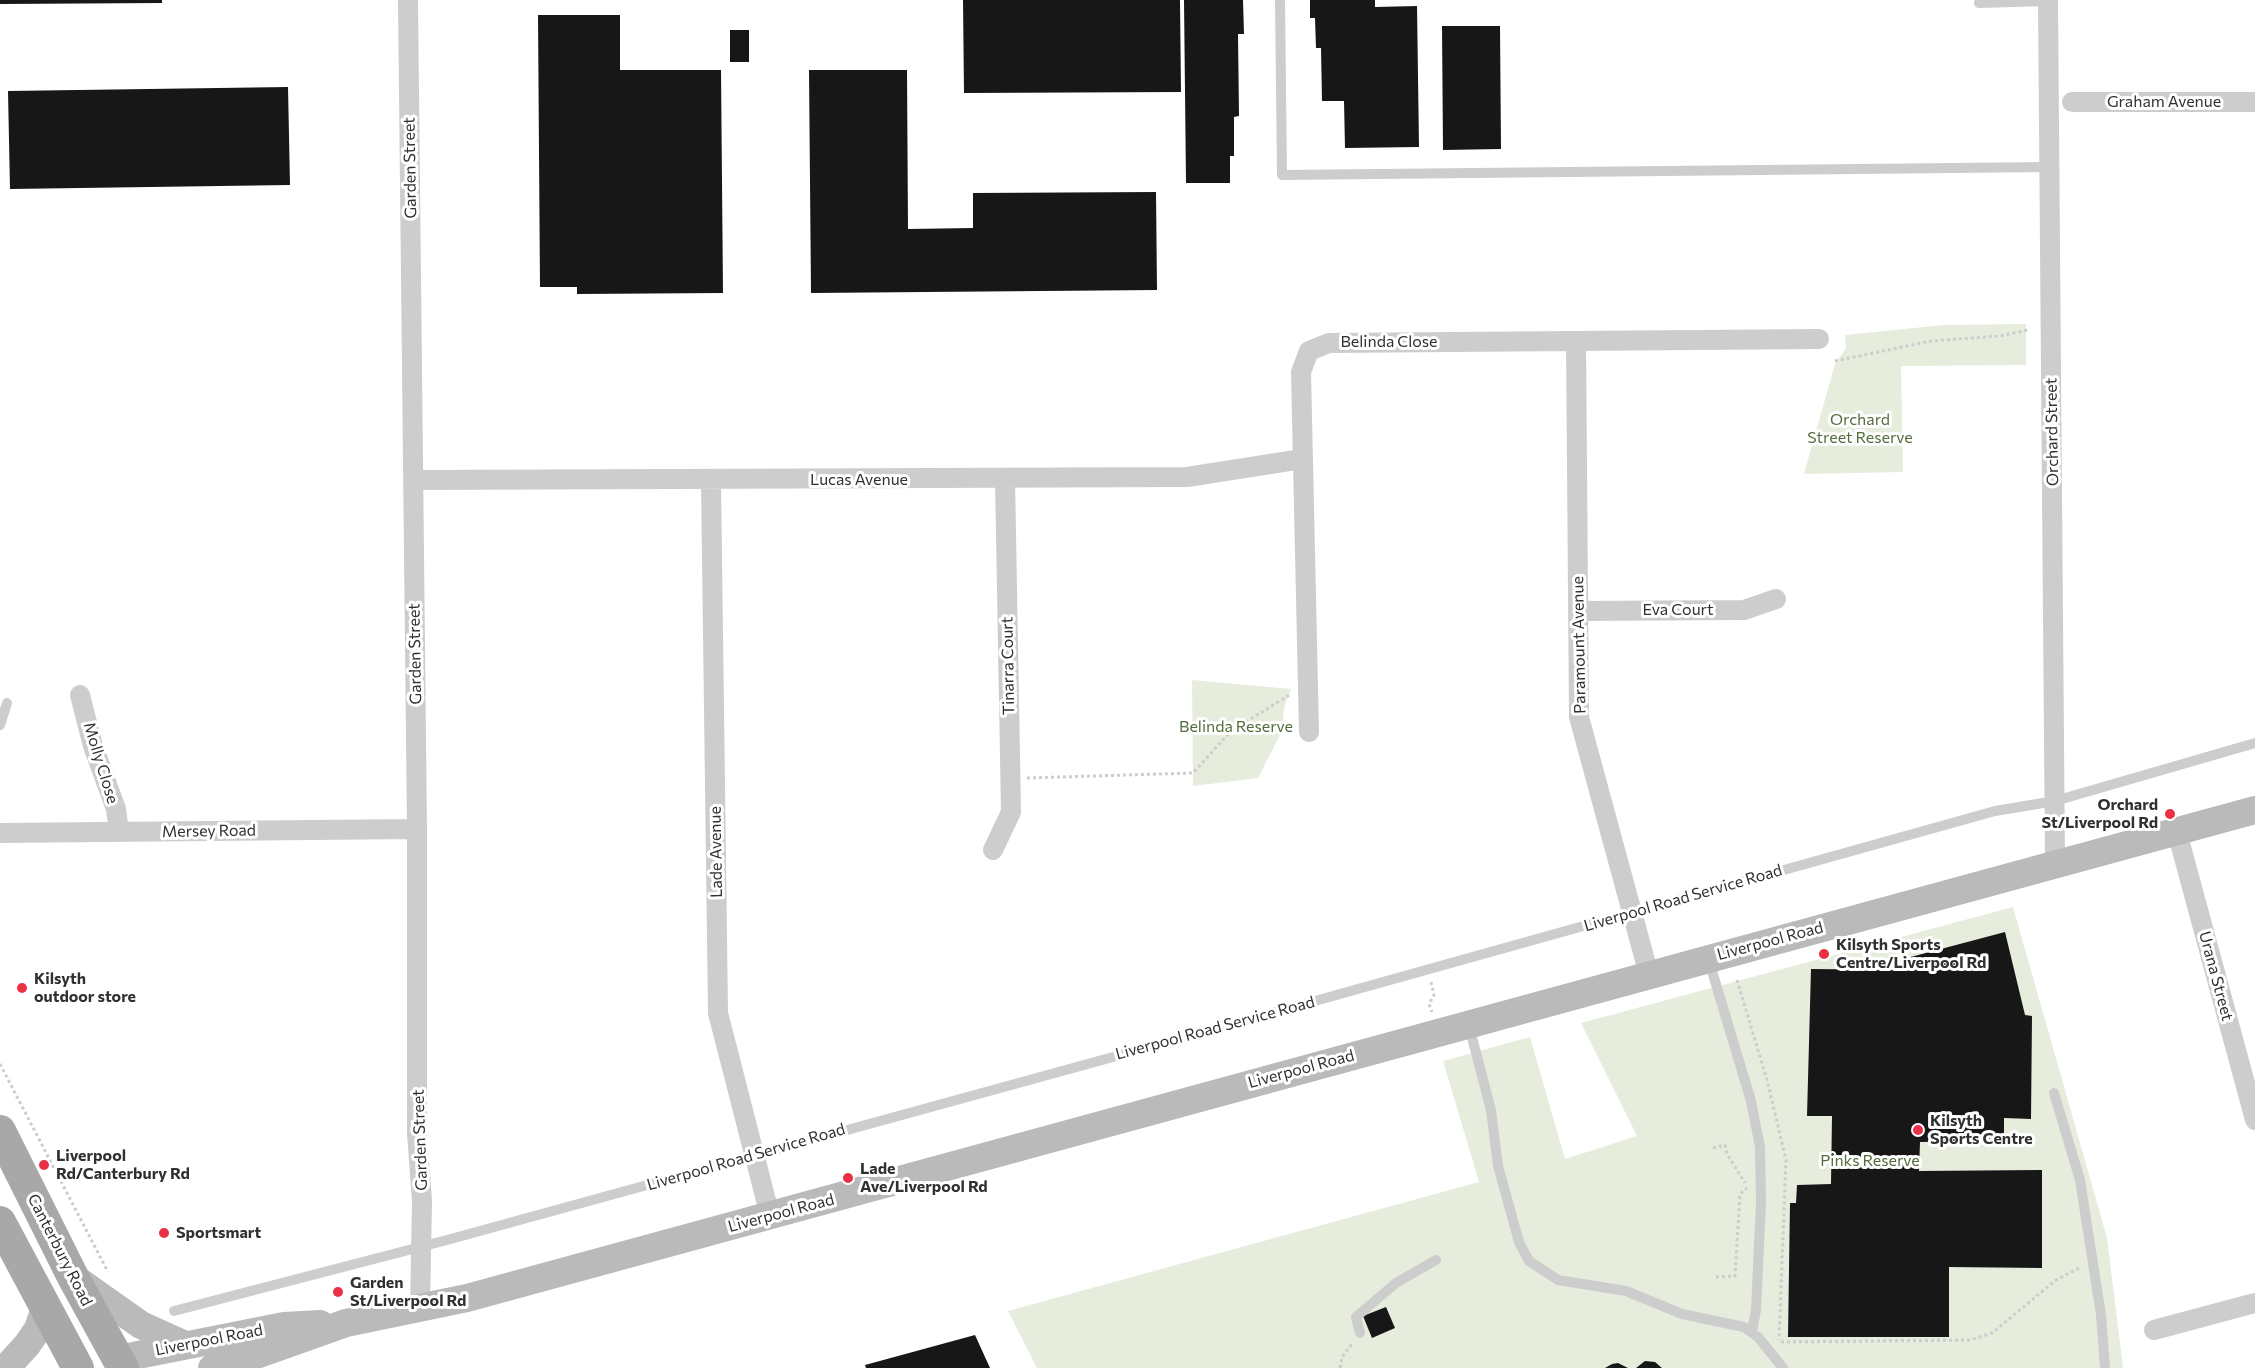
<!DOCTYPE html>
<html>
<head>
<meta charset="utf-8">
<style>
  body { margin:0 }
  canvas { display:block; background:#fff }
</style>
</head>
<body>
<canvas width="2255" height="1368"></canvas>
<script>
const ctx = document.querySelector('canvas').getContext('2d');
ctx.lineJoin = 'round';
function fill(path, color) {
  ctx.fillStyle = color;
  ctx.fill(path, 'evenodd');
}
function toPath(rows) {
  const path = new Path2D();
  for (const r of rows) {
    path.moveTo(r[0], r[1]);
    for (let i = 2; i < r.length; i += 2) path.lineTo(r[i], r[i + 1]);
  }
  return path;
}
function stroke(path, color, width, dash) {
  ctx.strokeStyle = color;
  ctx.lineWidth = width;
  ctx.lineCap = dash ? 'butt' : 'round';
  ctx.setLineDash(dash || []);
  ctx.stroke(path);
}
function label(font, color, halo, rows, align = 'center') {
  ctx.font = font + ' Commissioner,sans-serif';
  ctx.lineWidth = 6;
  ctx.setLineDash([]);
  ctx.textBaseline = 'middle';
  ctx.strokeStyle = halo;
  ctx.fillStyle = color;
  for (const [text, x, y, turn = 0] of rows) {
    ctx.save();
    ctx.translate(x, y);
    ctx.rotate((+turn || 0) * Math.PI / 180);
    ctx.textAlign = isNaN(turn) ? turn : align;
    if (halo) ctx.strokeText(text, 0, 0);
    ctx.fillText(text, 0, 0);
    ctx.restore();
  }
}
const green = toPath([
  [2026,324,2026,365,1901,366,1903,472,1804,474,1835,364,1846,348,1845,335,1944,325],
  [1192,680,1291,689,1284,708,1282,731,1258,778,1193,786],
  [2013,907,2107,1238,2123,1368,1037,1368,1008,1311,1479,1182,1443,1061,1530,1037,1565,1159,1637,1136,1581,1023]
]);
const building = toPath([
  [0,0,162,0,162,3,0,4],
  [963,0,1180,0,1181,92,964,93],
  [1184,0,1243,0,1244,34,1238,34,1239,116,1234,117,1234,156,1230,156,1230,183,1186,183],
  [1310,0,1375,0,1375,7,1417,6,1419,147,1345,148,1344,101,1322,101,1321,48,1316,48,1315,18,1310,18],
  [538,15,620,15,620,70,721,70,723,293,577,294,577,287,540,287],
  [1442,26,1500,26,1501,149,1443,150],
  [730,30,749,30,749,62,730,62],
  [809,70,907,70,908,229,973,228,973,193,1156,192,1157,290,811,293],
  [288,87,290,185,10,189,8,91],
  [2005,932,2025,1015,2032,1016,2031,1119,2004,1118,2004,1141,1920,1142,1919,1171,2042,1170,2042,1268,1949,1267,1949,1337,1788,1337,1790,1203,1796,1203,1797,1185,1831,1184,1832,1116,1807,1116,1811,969,1910,970,1907,958],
  [1386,1307,1395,1328,1372,1338,1363,1316],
  [975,1335,990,1368,866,1368,865,1365],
  [1645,1361,1655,1362,1662,1368,1636,1368],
  [1618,1363,1628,1368,1605,1368,1612,1364]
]);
const path = toPath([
  [1835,361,1931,341,2000,336,2028,330],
  [1027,778,1193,773,1231,731,1291,694],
  [1737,980,1767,1080,1786,1160,1779,1340],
  [1431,982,1434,995,1429,1004,1432,1012],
  [0,1064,108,1272],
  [1713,1148,1725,1145,1727,1154,1745,1183],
  [1716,1277,1735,1276,1740,1194,1747,1188],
  [1781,1342,1970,1340,1992,1333,2056,1280,2081,1267],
  [1340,1368,1342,1357,1352,1344]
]);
const service = toPath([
  [1280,0,1282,175,2049,167],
  [1979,3,2048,1],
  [0,725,7,703],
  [1709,961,1751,1101,1760,1147,1761,1202,1756,1310,1752,1331],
  [1469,1026,1491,1110,1498,1166,1519,1242,1529,1261,1558,1280,1626,1291,1682,1314,1744,1327,1758,1337,1783,1368],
  [2054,1093,2080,1180,2101,1315,2105,1368],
  [174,1311,447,1240,1204,1032,1995,811,2055,801,2255,743],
  [1360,1333,1356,1317,1396,1283,1436,1260]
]);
const minor = toPath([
  [408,0,417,829,417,1133,422,1201,420,1309],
  [2048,0,2055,863],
  [2072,102,2255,102],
  [1576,341,1579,717,1649,975],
  [414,480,1187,477,1302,459],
  [711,481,718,1013,770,1216],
  [1578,611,1744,610,1776,599],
  [80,695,93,746,116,809,119,832],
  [1309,732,1301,372,1309,351,1329,343,1819,339],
  [2177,832,2255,1120],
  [0,833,417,829],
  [993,850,1011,812,1005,479],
  [2154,1330,2255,1303]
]);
const secondary = toPath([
  [73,1277,141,1325,183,1344],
  [118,1359,284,1326,320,1324],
  [6,1368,27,1345,38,1329,45,1308],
  [212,1368,245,1359,346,1323,467,1298,2255,810]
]);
const primary = toPath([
  [0,1131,73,1277,123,1368],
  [0,1222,78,1368]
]);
const markers = [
  [2170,814,6,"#e93044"],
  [1824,954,6,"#e93044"],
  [22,988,6,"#e93044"],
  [1918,1130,6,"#e93044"],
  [44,1165,6,"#e93044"],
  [848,1178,6,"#e93044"],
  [164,1233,6,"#e93044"],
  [338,1292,6,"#e93044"]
];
const streetNames = [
  ["Graham Avenue",2164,102],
  ["Garden Street",410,168,-91],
  ["Belinda Close",1389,342],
  ["Orchard Street",2052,432,-91],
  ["Lucas Avenue",859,480],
  ["Eva Court",1678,610],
  ["Paramount Avenue",1579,645,-91],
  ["Garden Street",415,654,-91],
  ["Tinarra Court",1008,666,-91],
  ["Molly Close",101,763,73],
  ["Mersey Road",209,831,-1],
  ["Lade Avenue",716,852,-91],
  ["Liverpool Road Service Road",1683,898,-16],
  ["Liverpool Road",1770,941,-15],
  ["Urana Street",2216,976,75],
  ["Liverpool Road Service Road",1215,1028,-15],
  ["Liverpool Road",1301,1069,-15],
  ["Garden Street",420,1140,-92],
  ["Liverpool Road Service Road",746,1157,-16],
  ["Liverpool Road",781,1213,-15],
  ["Canterbury Road",60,1250,63],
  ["Liverpool Road",209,1340,-11]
];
const parkNames = [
  ["Orchard",1860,420],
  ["Street Reserve",1860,438],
  ["Belinda Reserve",1236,727],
  ["Pinks Reserve",1870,1161]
];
const poiNames = [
  ["Orchard",2158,805,"right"],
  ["St/Liverpool Rd",2158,823,"right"],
  ["Kilsyth Sports",1836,945],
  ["Centre/Liverpool Rd",1836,963],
  ["Kilsyth",34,979],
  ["outdoor store",34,997],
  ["Kilsyth",1930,1121],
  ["Sports Centre",1930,1139],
  ["Liverpool",56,1156],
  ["Rd/Canterbury Rd",56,1174],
  ["Lade",860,1169],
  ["Ave/Liverpool Rd",860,1187],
  ["Sportsmart",176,1233],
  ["Garden",350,1283],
  ["St/Liverpool Rd",350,1301]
];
fill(green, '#e6eddd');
fill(building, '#171717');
stroke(path, '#cdcdcd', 3, [3, 3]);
stroke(service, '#cdcdcd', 10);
stroke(minor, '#cdcdcd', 20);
stroke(secondary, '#bababa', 28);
stroke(primary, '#a8a8a8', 32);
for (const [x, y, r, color] of markers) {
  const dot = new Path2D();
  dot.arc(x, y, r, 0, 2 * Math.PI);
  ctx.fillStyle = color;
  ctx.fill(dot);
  stroke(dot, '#fff', 2);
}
label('16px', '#303030', '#fff', streetNames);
label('16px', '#546d3c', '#fff', parkNames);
label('bold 16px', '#303030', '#fff', poiNames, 'left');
</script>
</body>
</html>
